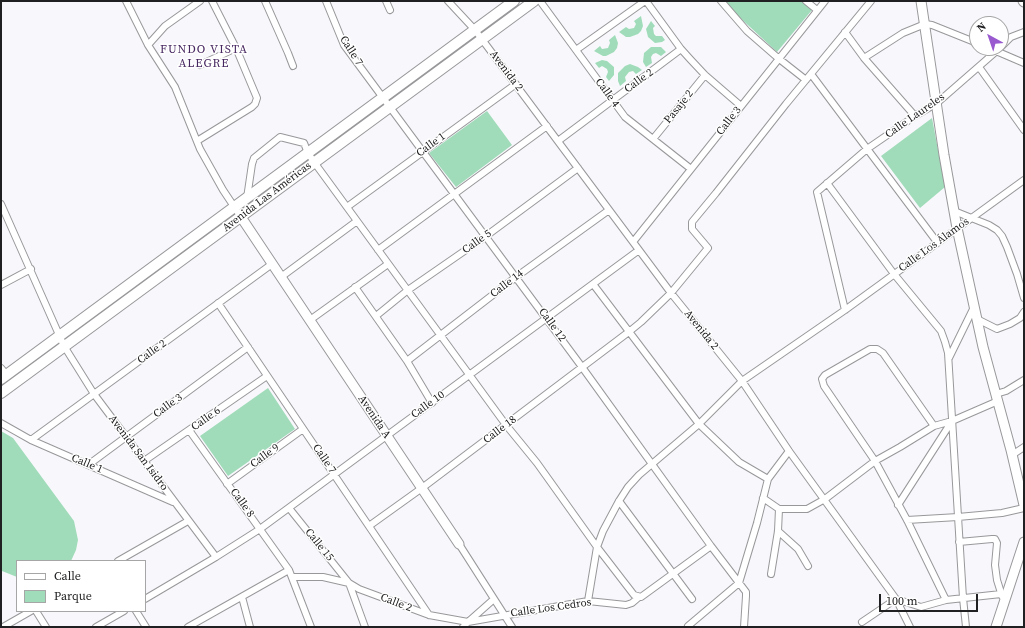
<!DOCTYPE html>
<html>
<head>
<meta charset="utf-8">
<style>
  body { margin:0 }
  #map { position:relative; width:1025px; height:628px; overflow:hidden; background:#f8f8fc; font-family:"Source Serif 4",serif }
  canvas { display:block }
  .frame { position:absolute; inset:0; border:2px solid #202022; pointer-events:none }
  .legend { position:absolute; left:16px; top:560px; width:130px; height:52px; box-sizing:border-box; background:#fff; border:1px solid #a6a6a7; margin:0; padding:5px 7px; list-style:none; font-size:12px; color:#202022 }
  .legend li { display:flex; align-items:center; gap:8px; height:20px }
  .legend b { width:20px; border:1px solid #a6a6a7 }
  .north { position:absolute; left:969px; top:16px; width:40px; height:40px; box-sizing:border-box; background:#fff; border:1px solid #a6a6a7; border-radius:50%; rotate:320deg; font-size:11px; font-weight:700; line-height:16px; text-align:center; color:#202022 }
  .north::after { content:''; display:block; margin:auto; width:14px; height:18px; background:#9959cf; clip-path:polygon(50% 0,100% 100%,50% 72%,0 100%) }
  .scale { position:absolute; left:879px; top:594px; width:99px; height:18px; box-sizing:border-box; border:2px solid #202022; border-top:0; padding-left:5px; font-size:12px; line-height:14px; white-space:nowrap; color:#202022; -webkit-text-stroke:3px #fff; paint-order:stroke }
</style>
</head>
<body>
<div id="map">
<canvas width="1025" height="628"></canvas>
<div class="frame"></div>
<ul class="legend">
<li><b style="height:5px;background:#fff"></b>Calle</li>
<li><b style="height:11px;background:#a1dcba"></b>Parque</li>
</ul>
<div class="north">N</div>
<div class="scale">100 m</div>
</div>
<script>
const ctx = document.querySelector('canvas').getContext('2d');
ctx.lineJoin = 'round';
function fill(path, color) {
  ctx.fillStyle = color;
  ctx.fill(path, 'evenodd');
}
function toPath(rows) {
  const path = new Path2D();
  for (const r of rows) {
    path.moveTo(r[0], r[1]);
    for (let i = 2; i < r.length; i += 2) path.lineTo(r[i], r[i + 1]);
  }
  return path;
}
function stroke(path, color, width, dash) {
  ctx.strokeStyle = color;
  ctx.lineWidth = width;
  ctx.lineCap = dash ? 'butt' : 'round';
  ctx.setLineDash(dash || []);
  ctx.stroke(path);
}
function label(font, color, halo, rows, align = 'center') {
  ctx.font = font + ' "Source Serif 4",serif';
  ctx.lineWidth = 3;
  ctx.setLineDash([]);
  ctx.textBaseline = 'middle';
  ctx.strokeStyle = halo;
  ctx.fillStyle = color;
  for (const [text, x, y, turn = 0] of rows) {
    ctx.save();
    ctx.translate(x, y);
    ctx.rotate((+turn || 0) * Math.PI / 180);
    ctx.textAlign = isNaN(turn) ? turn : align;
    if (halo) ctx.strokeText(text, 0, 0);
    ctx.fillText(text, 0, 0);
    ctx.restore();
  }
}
const green = toPath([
  [725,1,802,1,812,10,777,52,736,14],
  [641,16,643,26,641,31,638,34,630,37,626,37,619,32,626,27,629,29,634,28,636,24,634,21],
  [651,21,655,26,653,28,654,34,656,36,662,36,665,40,662,42,655,43,648,37,646,29],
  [615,35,618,43,617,48,614,52,606,56,603,56,594,51,600,46,602,49,608,48,610,43,609,40],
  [651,47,661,47,666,52,661,56,656,53,653,54,651,57,652,63,646,67,643,62,644,53],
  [602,60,607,61,614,67,614,75,609,81,606,77,608,72,607,69,602,66,599,68,595,63],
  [630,64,638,67,642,70,636,74,633,71,629,72,625,77,626,81,620,86,618,81,618,73,625,66],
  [487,111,512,145,456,187,429,153],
  [932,118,945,187,920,208,881,156],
  [268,388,295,429,228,476,200,436],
  [1,431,13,438,74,521,78,540,76,550,71,561,17,561,17,577,2,571,1,569]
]);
const street = toPath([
  [126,1,148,45,175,87,200,149,223,190,241,217],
  [265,1,288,53,293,66],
  [326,1,344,45,582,367,711,546,746,592,746,596,744,627],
  [386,1,390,10],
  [448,1,475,30,671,293,742,381,789,451,896,599,910,627],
  [540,1,625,117,691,169],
  [646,1,681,49,690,59,705,75,741,106],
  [721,1,747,31,778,58,806,80],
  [806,1,817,10],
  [845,32,864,58,915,116],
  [148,45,165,26,200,1],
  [1001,47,1011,37,1024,32],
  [989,48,1024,63],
  [576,50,645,1],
  [864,58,903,33,925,24,932,25,977,43],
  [200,65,236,48],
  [979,67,1024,130],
  [811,74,937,242],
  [653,139,705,75],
  [197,141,252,107,255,104,257,98,236,48,212,1],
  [558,141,681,49],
  [827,183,894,274,941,331,945,342,948,353,963,598,966,627],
  [247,198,252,164,254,158,280,137,304,143,308,153,314,162,506,425,537,463,597,547,634,595,641,597,711,546],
  [1,204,64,346,94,394,216,557],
  [347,207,516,84],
  [954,211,989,225,997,230,1002,236,1007,247,1017,274,1024,298],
  [633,242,825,1],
  [378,250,547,126],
  [281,277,357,221],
  [593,284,699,424,739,462,768,479],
  [1,285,31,269],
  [355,287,407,361,432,403],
  [218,303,429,615],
  [845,310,817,192,867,149,915,116,937,103,1000,48],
  [376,316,408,290,486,236,578,168],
  [977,319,997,329,1010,324,1020,318,1024,312],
  [310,320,388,264],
  [949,358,974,307],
  [407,361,516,277,609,210],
  [1,368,7,375],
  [996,394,1006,391,1024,380],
  [1,423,31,440,173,502],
  [934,426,883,353,877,349,870,349,825,375,822,379,824,386,875,461,907,520,946,600],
  [189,430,289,570,311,627],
  [31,440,272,264],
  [1012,455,1024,447],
  [144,461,267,376],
  [88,465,248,347],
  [227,484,303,429],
  [763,498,779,509,807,509,825,499,875,461,900,447,934,426,952,421,998,401],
  [619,501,692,599],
  [898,505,952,421],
  [289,508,349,583,365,627],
  [907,520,958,517,1002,513,1024,508],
  [369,526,422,488,630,331,641,322,671,293,708,248,692,229,692,222,716,193,786,104,871,1],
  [778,531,798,549,808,566],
  [959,542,992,539,995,539,997,543,995,565,997,580,1002,596],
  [459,544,512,627],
  [118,561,188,521],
  [771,574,778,531,779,509],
  [292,577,323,577,349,583,359,589,429,615,468,622,494,599],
  [242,597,250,627],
  [145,599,216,557,260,529,639,250],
  [588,601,597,547,603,531,619,501,628,487,639,475,699,424,742,381,845,310,1024,180],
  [36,611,46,627],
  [136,611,146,627],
  [862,622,896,599,921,607,946,600,1001,594],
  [688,626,739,583,757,523,768,479,789,451],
  [3,627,31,611],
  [96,627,124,611],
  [188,627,289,570],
  [463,627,468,622,588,601,626,605,632,603,639,597]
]);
const secondary = toPath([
  [921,1,944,155,957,228,983,347,1011,450,1024,505],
  [1023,1,1024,2],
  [241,217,459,544],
  [996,627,1024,542]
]);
const primary = toPath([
  [1,379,514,1],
  [1,393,534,1]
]);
const streetNames = [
  ["Calle 7",351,51,57],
  ["Avenida 2",506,71,53],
  ["Calle 2",639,81,-36],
  ["Calle 4",607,93,54],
  ["Pasaje 2",679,107,-51],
  ["Calle Laureles",915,116,-35],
  ["Calle 3",729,121,-52],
  ["Calle 1",431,145,-36],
  ["Avenida Las Américas",267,197,-37],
  ["Calle 5",477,242,-35],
  ["Calle Los Álamos",934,245,-36],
  ["Calle 14",507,284,-37],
  ["Calle 12",552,325,54],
  ["Avenida 2",701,330,51],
  ["Calle 2",152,352,-36],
  ["Calle 10",428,405,-36],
  ["Calle 3",168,406,-36],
  ["Avenida A",374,417,56],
  ["Calle 6",206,419,-35],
  ["Calle 18",500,430,-37],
  ["Avenida San Isidro",138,453,53],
  ["Calle 9",265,456,-36],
  ["Calle 7",324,459,56],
  ["Calle 1",87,464,23],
  ["Calle 8",242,503,54],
  ["Calle 15",319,545,51],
  ["Calle 2",396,603,21],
  ["Calle Los Cedros",551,608,-8]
];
const neighbourhoodNames = [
  ["FUNDO VISTA",204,50],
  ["ALEGRE",204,64]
];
fill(green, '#a1dcba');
stroke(street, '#98989b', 8);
stroke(secondary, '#98989b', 11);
stroke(primary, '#98989b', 12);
stroke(street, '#fff', 6);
stroke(secondary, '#fff', 9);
stroke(primary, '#fff', 10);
label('11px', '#202022', '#fff', streetNames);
ctx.letterSpacing = '1px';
label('12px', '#472861', '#fff', neighbourhoodNames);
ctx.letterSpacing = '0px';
</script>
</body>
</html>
